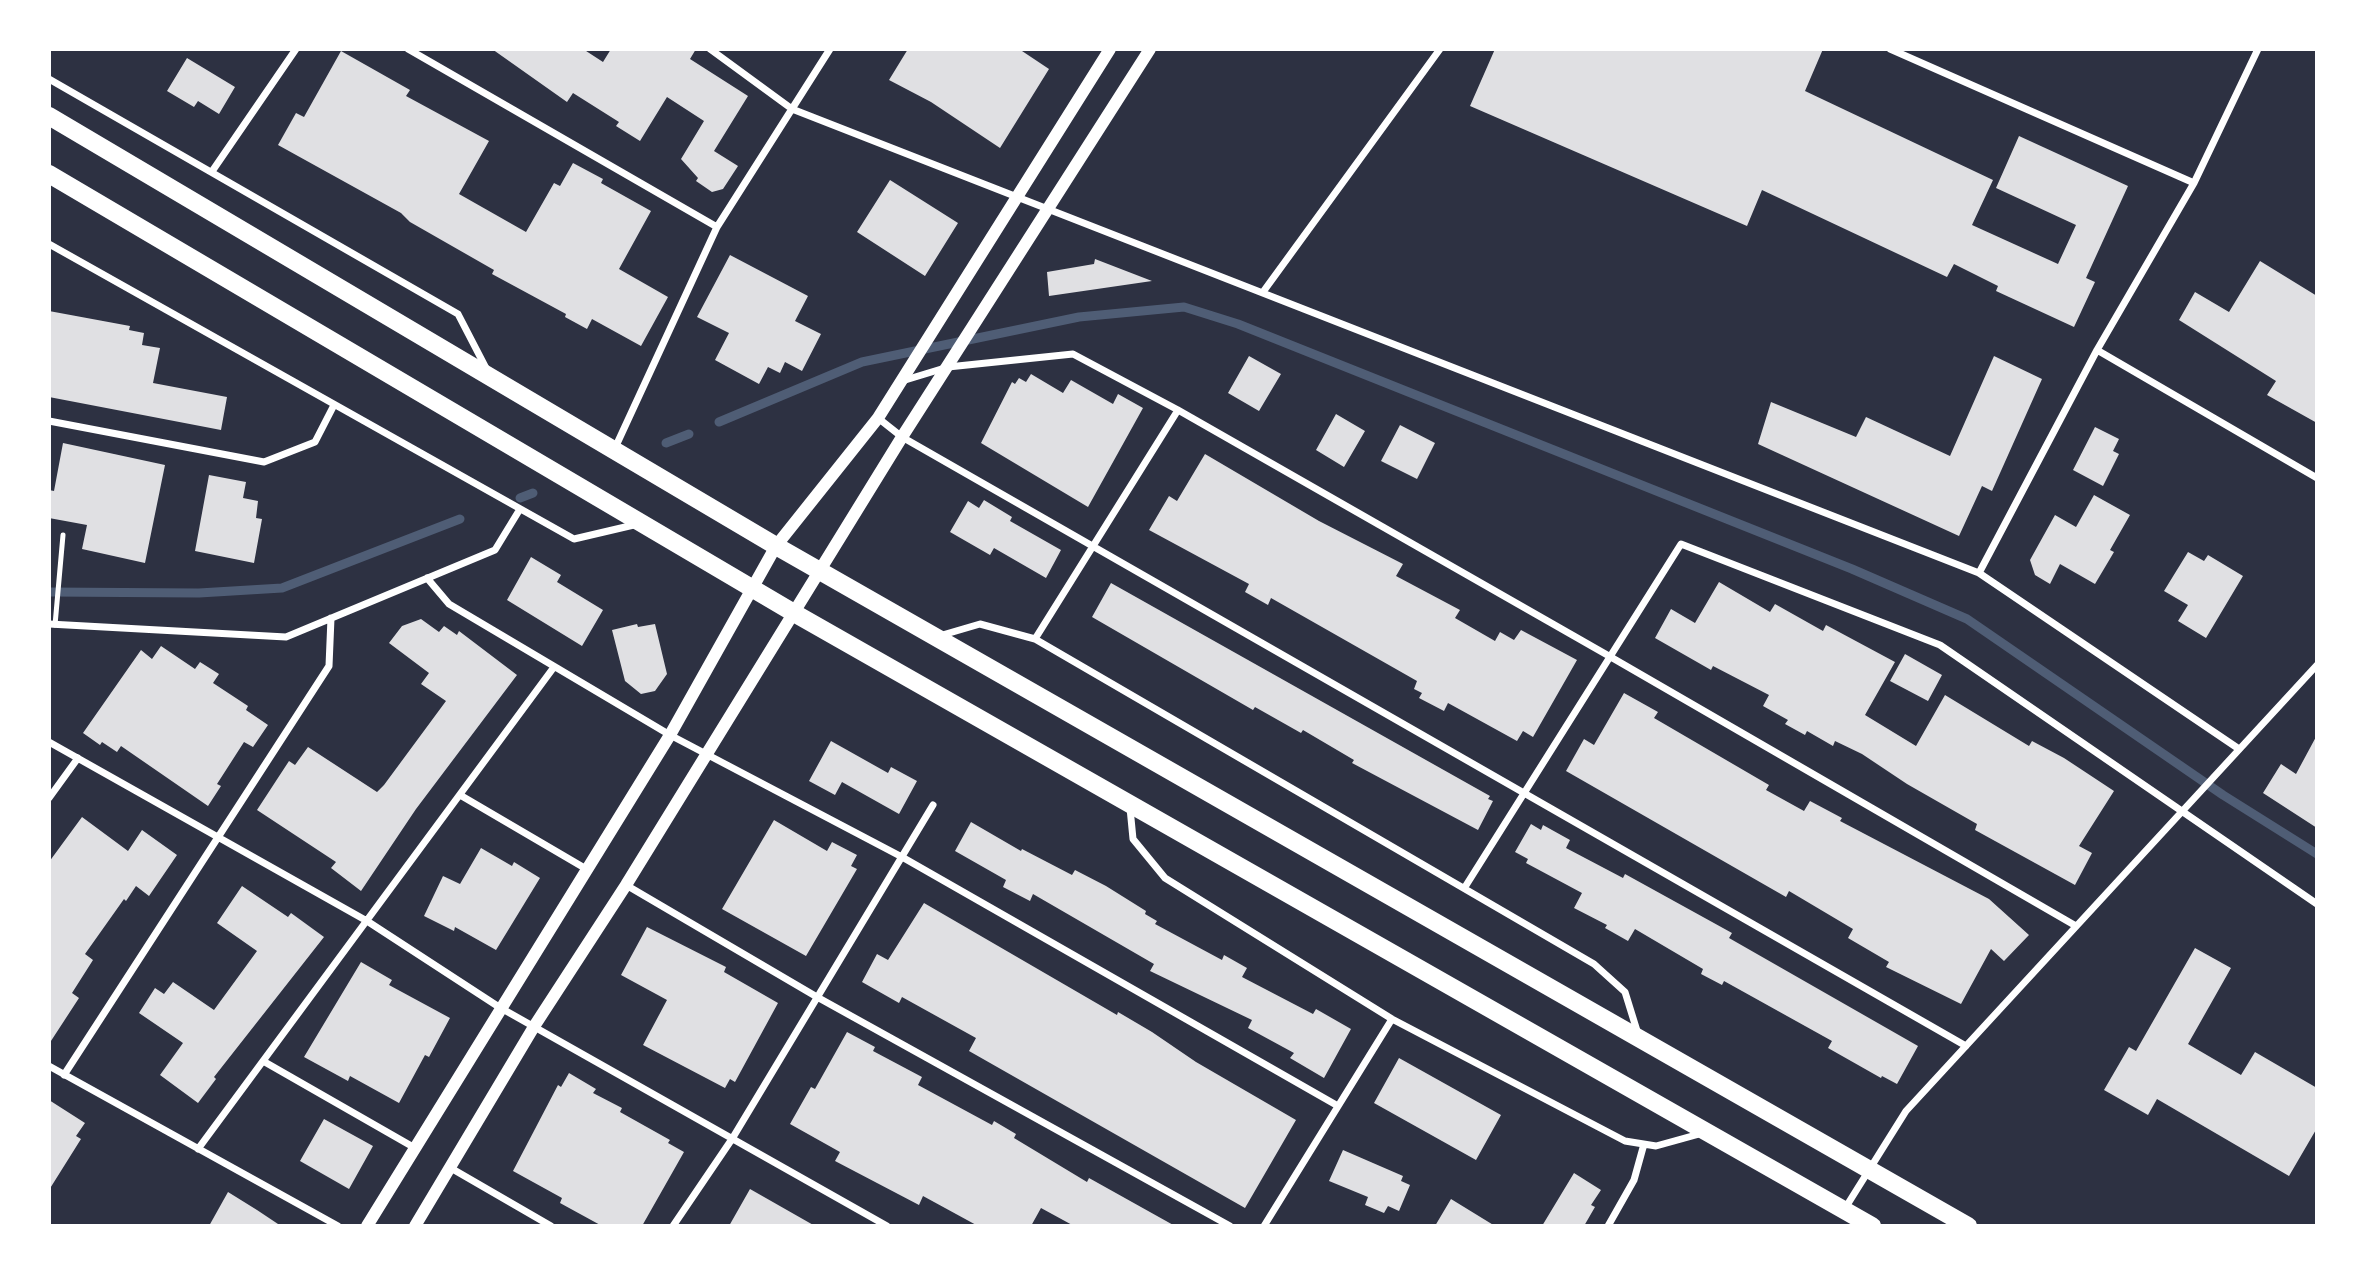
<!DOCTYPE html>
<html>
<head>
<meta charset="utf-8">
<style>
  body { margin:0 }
  #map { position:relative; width:2366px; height:1275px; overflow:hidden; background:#2d3142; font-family:Spectral,serif }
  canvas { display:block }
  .frame { position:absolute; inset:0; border:51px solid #fff; pointer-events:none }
</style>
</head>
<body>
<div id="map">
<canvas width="2366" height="1275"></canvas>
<div class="frame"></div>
</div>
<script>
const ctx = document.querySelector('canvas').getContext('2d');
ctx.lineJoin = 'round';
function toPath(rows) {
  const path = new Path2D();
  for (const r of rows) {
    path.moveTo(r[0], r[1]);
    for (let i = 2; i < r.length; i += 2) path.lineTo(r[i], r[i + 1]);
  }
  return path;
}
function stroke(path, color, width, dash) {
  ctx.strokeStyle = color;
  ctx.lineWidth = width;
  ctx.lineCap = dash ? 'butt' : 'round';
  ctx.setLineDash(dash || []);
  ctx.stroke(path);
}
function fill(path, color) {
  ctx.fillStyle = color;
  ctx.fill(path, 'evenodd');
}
const stream = toPath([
  [719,422,862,362,1079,317,1184,307,1238,324,1852,569,1967,619,2223,795,2317,854],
  [666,443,689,434],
  [520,498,533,493],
  [49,592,199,593,282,588,460,519]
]);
const building = toPath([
  [492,49,583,49,603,62,611,49,696,49,690,59,748,96,714,151,738,166,723,189,712,192,696,181,698,178,681,159,704,121,667,97,640,141,616,126,619,122,573,93,567,102],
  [908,49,1019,49,1049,69,1000,148,931,102,889,80],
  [1495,49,1823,49,1805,91,1993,180,1972,225,2058,264,2076,225,1996,188,2019,136,2128,186,2086,278,2095,282,2074,327,1996,291,1998,286,1954,264,1947,277,1762,190,1747,226,1470,106],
  [341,51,410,90,406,96,489,141,459,194,526,232,554,183,560,186,573,163,603,179,601,183,651,211,619,269,668,297,641,346,592,319,587,329,565,317,566,314,492,274,494,270,410,222,401,213,278,145,296,113,304,117],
  [187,58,235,87,219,114,198,101,194,107,167,91],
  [890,180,958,223,925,276,857,232],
  [730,255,808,296,795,321,821,334,802,371,785,362,780,373,768,367,759,384,715,360,729,333,697,317],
  [1095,259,1152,281,1049,296,1047,272,1094,264],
  [2260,261,2317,296,2317,423,2267,395,2276,381,2179,320,2195,292,2229,312],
  [49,311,130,326,129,330,144,333,142,345,160,348,153,383,227,397,221,430,49,397],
  [1249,356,1281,374,1259,411,1228,393],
  [1994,356,2042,379,1992,491,1982,486,1959,536,1758,444,1771,402,1856,437,1866,417,1950,456],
  [1031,374,1063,393,1071,380,1113,404,1118,394,1143,408,1088,507,981,443,1012,382,1015,384,1019,378,1026,382],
  [1336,414,1365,431,1344,467,1316,450],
  [1400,425,1435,443,1417,479,1381,461],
  [2095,427,2119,439,2113,451,2119,454,2103,486,2073,470],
  [63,443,165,465,145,563,82,549,87,525,49,518,49,490,54,491],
  [1205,454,1319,521,1403,564,1396,576,1460,610,1455,618,1495,641,1500,632,1514,640,1521,630,1577,660,1533,737,1523,731,1517,741,1448,703,1444,711,1419,698,1422,693,1414,689,1417,681,1271,598,1268,605,1245,592,1249,584,1149,530,1169,496,1177,501],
  [209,475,246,482,243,498,258,501,256,518,262,519,254,563,195,551],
  [2094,495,2130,515,2110,550,2114,552,2095,584,2060,564,2050,584,2035,575,2030,560,2055,515,2076,527],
  [984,500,1012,517,1010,521,1061,550,1046,578,994,548,990,555,950,532,968,501,979,508],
  [2188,552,2204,561,2208,555,2243,576,2206,638,2178,621,2188,605,2164,591],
  [531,557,561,575,557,582,603,610,582,646,507,600],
  [1719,582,1770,612,1775,604,1823,631,1826,625,1895,662,1865,715,1916,746,1945,695,2029,746,2032,741,2064,758,2114,791,2079,846,2092,853,2075,885,1975,830,1977,824,1907,784,1862,754,1835,741,1833,746,1807,731,1805,735,1785,724,1788,720,1763,706,1769,695,1713,666,1711,670,1655,638,1671,609,1695,623],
  [1111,583,1490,796,1488,799,1493,801,1478,830,1352,763,1354,760,1303,730,1301,733,1255,707,1253,710,1092,617],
  [421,619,439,632,444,626,457,635,459,631,517,675,416,809,361,891,331,868,336,862,257,810,289,761,295,765,308,747,377,792,384,785,446,701,421,684,429,673,389,643,402,626],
  [637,624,638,627,655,624,667,674,655,691,641,694,625,681,612,630],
  [161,646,195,669,200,662,219,674,213,683,248,706,246,710,268,725,253,747,244,742,217,784,221,786,208,806,121,746,117,752,102,742,100,745,83,733,141,650,152,659],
  [1905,654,1942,675,1928,701,1890,681],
  [1624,693,1658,712,1654,718,1769,785,1766,790,1804,811,1810,801,1842,818,1840,821,1989,899,2029,935,2004,961,1991,949,1961,1004,1886,967,1889,962,1848,938,1853,929,1789,891,1786,897,1566,771,1584,739,1594,745],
  [2317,735,2317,828,2263,793,2281,764,2296,774],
  [831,741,888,773,891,767,917,781,899,814,842,782,835,795,809,781],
  [82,817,128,851,142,830,177,855,149,896,136,886,126,901,124,899,85,954,93,960,72,993,79,998,49,1044,49,862],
  [774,820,827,851,832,842,857,855,851,866,857,869,806,956,722,909],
  [971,822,1021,851,1022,849,1072,875,1075,870,1106,886,1146,911,1145,914,1157,921,1155,924,1222,960,1224,955,1247,968,1242,977,1313,1014,1316,1009,1351,1029,1324,1078,1290,1058,1294,1053,1248,1028,1252,1020,1150,971,1154,964,1033,894,1030,901,1003,887,1006,880,955,851],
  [1531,824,1541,830,1543,825,1570,840,1566,848,1623,878,1625,874,1732,933,1729,938,1918,1046,1897,1084,1882,1076,1881,1078,1828,1048,1832,1041,1724,981,1722,985,1701,974,1703,969,1635,929,1628,941,1605,928,1607,925,1574,908,1582,893,1526,863,1528,859,1515,852],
  [481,848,512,866,514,862,540,878,496,950,455,927,454,931,424,916,443,876,460,884],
  [242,886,288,917,291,913,324,937,214,1077,216,1079,198,1103,160,1075,183,1043,139,1013,155,988,164,994,173,982,214,1010,257,951,217,923],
  [924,903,1117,1015,1118,1012,1152,1032,1196,1062,1296,1120,1245,1208,969,1051,976,1038,902,997,899,1003,862,982,877,954,888,960],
  [647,927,726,967,724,972,778,1003,735,1082,730,1079,725,1088,643,1045,667,1000,621,975],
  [2195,948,2231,968,2188,1044,2241,1075,2255,1052,2317,1088,2317,1128,2289,1176,2157,1099,2148,1115,2104,1090,2129,1047,2136,1051],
  [361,962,392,980,389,985,450,1018,429,1057,425,1055,399,1103,350,1076,348,1081,304,1057],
  [847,1032,875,1047,873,1051,922,1077,918,1085,992,1125,994,1121,1016,1134,1014,1138,1087,1182,1089,1178,1175,1226,1074,1226,1041,1208,1031,1226,978,1226,923,1196,919,1205,835,1161,840,1152,790,1124,811,1087,815,1089],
  [1399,1058,1501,1115,1476,1160,1374,1103],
  [569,1073,596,1089,593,1093,622,1108,620,1112,670,1140,668,1143,684,1152,642,1226,602,1226,560,1203,562,1198,513,1171,558,1085,561,1087],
  [49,1100,85,1123,76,1136,81,1139,49,1190],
  [324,1119,373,1146,349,1189,300,1161],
  [1343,1150,1403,1176,1401,1181,1410,1185,1399,1211,1388,1206,1384,1213,1365,1205,1368,1197,1329,1181],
  [1574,1173,1601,1190,1591,1205,1595,1207,1584,1226,1542,1226],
  [750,1189,815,1226,729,1226],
  [228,1192,257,1210,281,1226,209,1226],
  [1451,1199,1495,1226,1435,1226]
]);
const service = toPath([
  [55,625,63,535]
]);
const minor = toPath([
  [408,49,717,227],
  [710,49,792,109,1979,573,2239,749],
  [1890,49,2194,183],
  [49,79,458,314,487,370],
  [213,170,296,49],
  [49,244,574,539,638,524],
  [1263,292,1440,49],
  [2097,350,2317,478],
  [902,381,948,367,1073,354,1178,410,1609,656,2076,926],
  [878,418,902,437,1966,1046],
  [49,421,264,462,315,442,334,405],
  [615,448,717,227,830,49],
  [1979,573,2097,350,2194,183,2258,49],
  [427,578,449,604,670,735,902,857,1338,1106],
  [49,624,286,637,495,550,520,509],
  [939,636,980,624,1035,639,1594,964,1625,992,1638,1034],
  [1035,639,1178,410],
  [49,742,367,921,499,1007,887,1226],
  [460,795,588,870],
  [49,798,78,758],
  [1130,808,1133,839,1165,878,1392,1019,1625,1141,1656,1146,1703,1133],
  [626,885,817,997,1230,1226],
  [1465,887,1681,544,1940,645,2317,904],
  [263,1061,415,1148],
  [49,1066,338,1226],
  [64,1075,329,666,331,618],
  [198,1149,554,667],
  [449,1167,551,1226],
  [1844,1210,1906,1111,2317,665],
  [673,1226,732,1139,933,805],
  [1264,1226,1392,1019],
  [1608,1226,1634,1180,1644,1144]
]);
const tertiary = toPath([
  [367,1226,670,735,776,546,878,418,1110,49],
  [415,1226,535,1025,626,885,902,437,1150,49]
]);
const primary = toPath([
  [49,116,776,546,1968,1226],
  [49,174,794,613,1872,1226]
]);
stroke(stream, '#4f5d75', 9);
fill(building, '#e0e0e3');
stroke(service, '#fff', 5);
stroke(minor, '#fff', 7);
stroke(tertiary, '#fff', 12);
stroke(primary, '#fff', 18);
</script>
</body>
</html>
